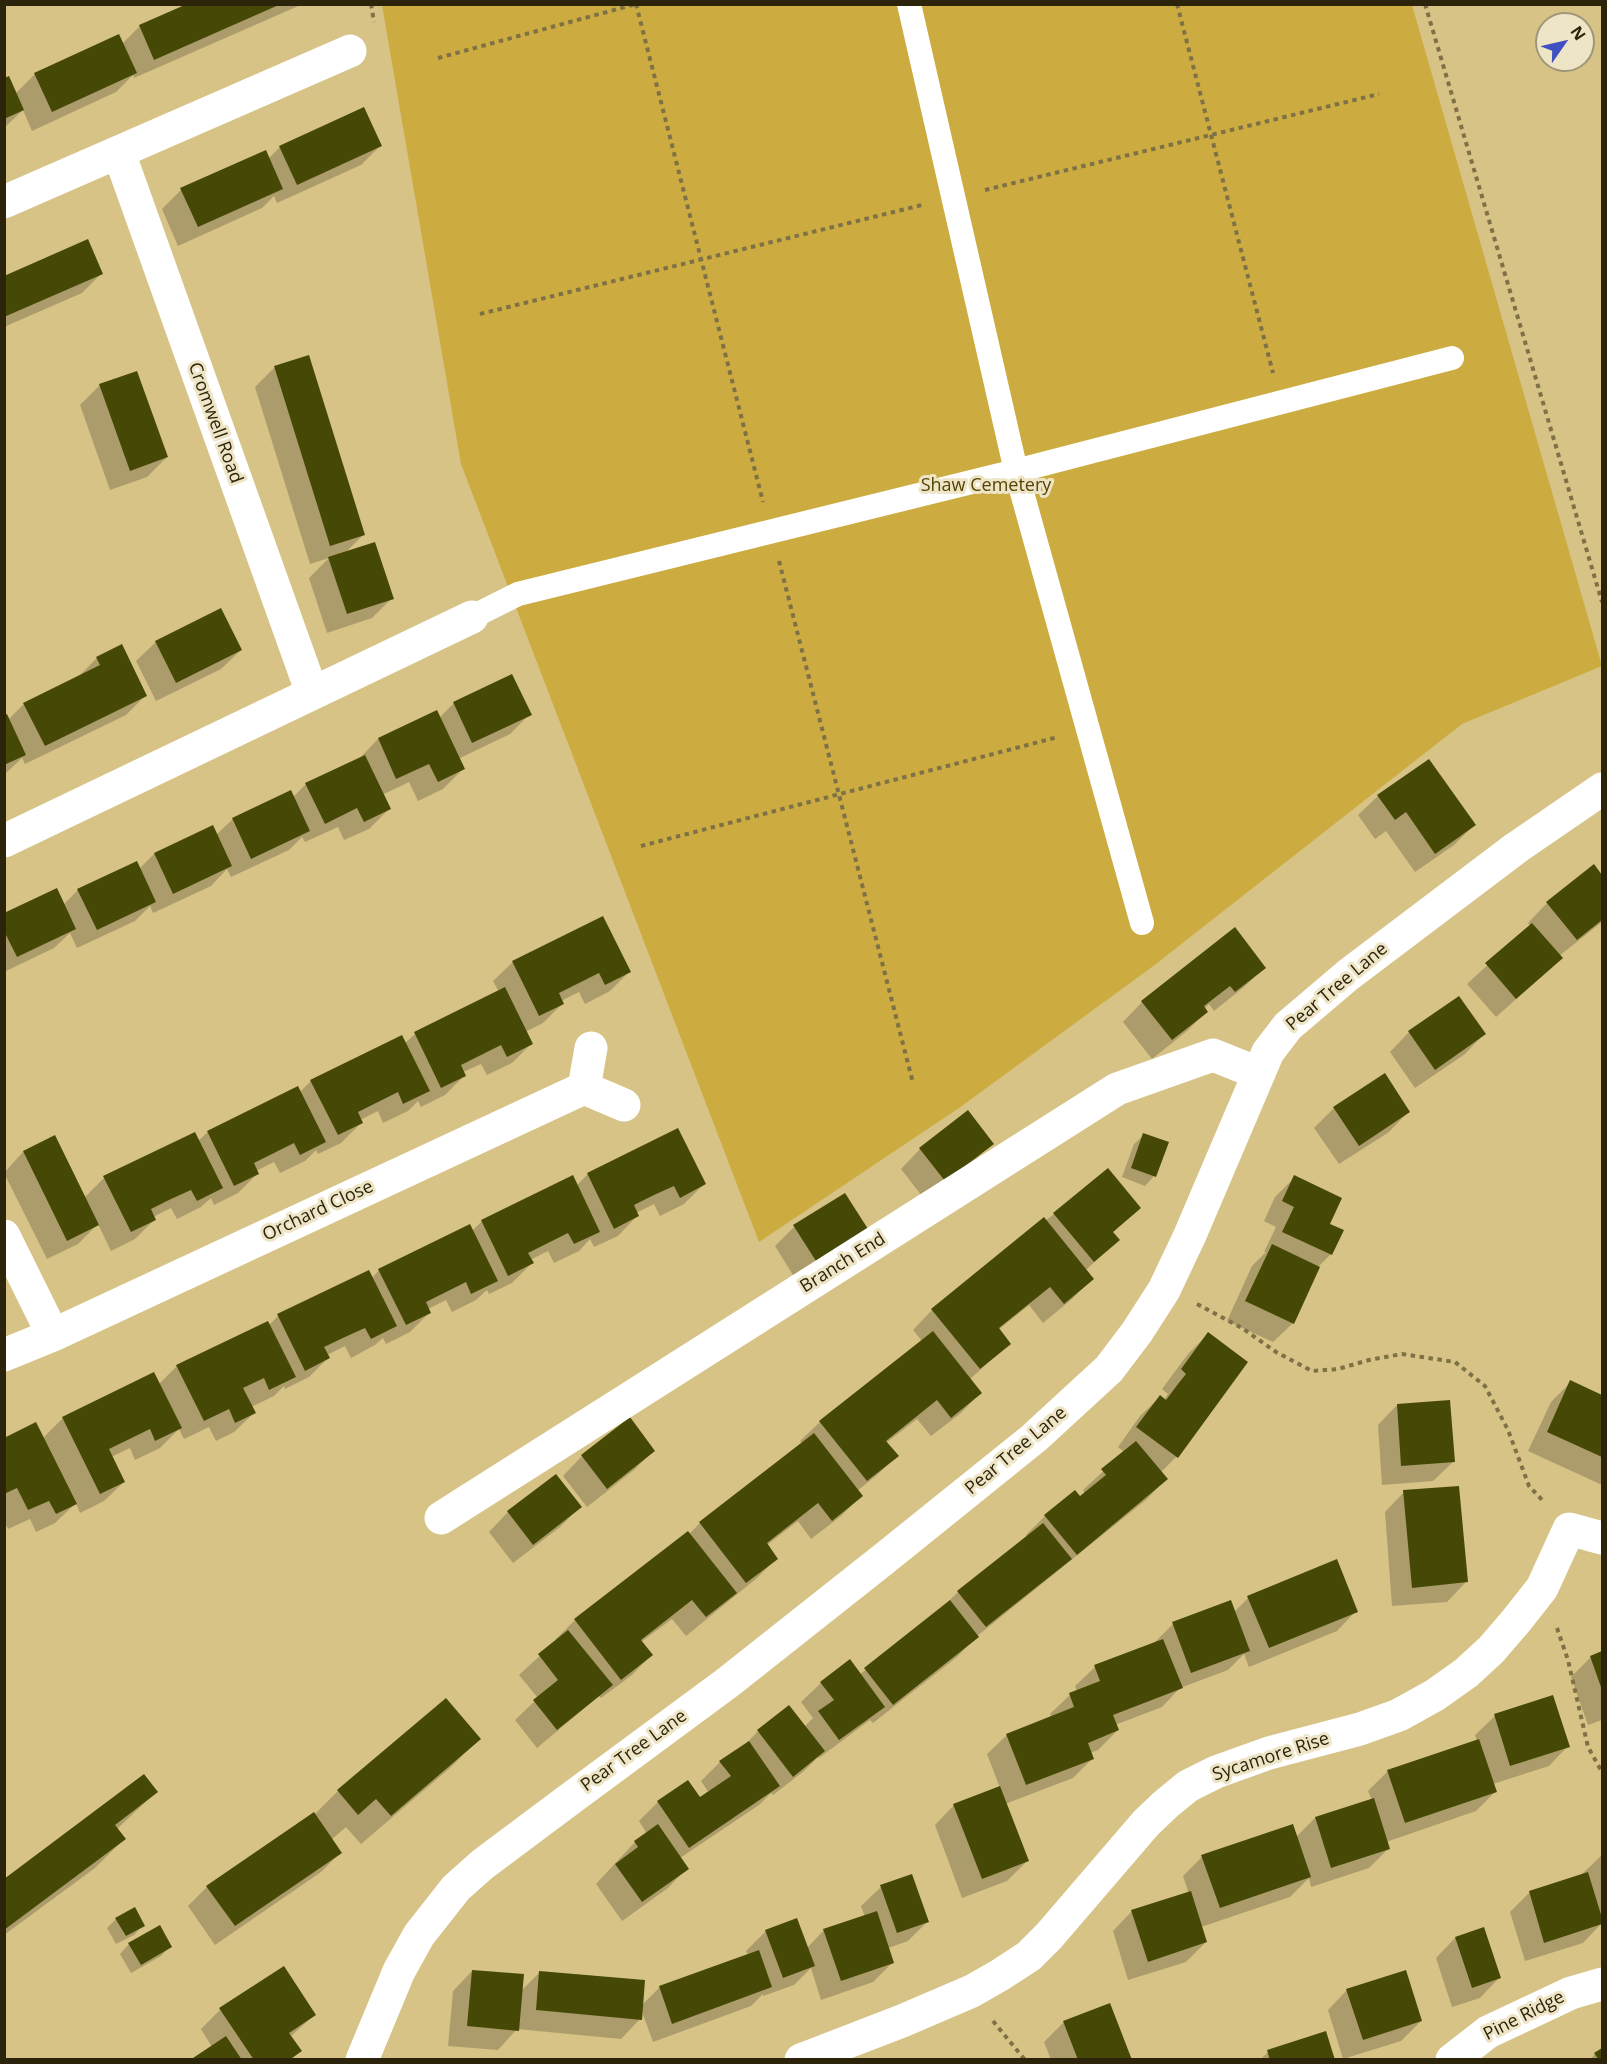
<!DOCTYPE html>
<html>
<head>
<meta charset="utf-8">
<style>
  body { margin:0 }
  #map { position:relative; width:1607px; height:2064px; overflow:hidden; background:#d7c386; font-family:"Open Sans",sans-serif }
  canvas { display:block }
  .frame { position:absolute; inset:0; border:6px solid #2b230a; pointer-events:none }
  .north { position:absolute; left:1535px; top:12px; width:60px; height:60px; box-sizing:border-box; background:#eee5c6; border:2px solid #a0977b; border-radius:50%; rotate:56deg; font-size:16px; font-weight:700; line-height:24px; text-align:center; color:#2b230a }
  .north::after { content:''; display:block; margin:auto; width:21px; height:27px; background:#404fc2; clip-path:polygon(50% 0,100% 100%,50% 72%,0 100%) }
</style>
</head>
<body>
<div id="map">
<canvas width="1607" height="2064"></canvas>
<div class="frame"></div>
<div class="north">N</div>
</div>
<script>
const ctx = document.querySelector('canvas').getContext('2d');
ctx.lineJoin = 'round';
function fill(path, color) {
  ctx.fillStyle = color;
  ctx.fill(path, 'evenodd');
}
function toPath(rows) {
  const path = new Path2D();
  for (const r of rows) {
    path.moveTo(r[0], r[1]);
    for (let i = 2; i < r.length; i += 2) path.lineTo(r[i], r[i + 1]);
  }
  return path;
}
function stroke(path, color, width, dash) {
  ctx.strokeStyle = color;
  ctx.lineWidth = width;
  ctx.lineCap = dash ? 'butt' : 'round';
  ctx.setLineDash(dash || []);
  ctx.stroke(path);
}
function label(font, color, halo, rows, align = 'center') {
  ctx.font = font + ' "Open Sans",sans-serif';
  ctx.lineWidth = 6;
  ctx.setLineDash([]);
  ctx.textBaseline = 'middle';
  ctx.strokeStyle = halo;
  ctx.fillStyle = color;
  for (const [text, x, y, turn = 0] of rows) {
    ctx.save();
    ctx.translate(x, y);
    ctx.rotate((+turn || 0) * Math.PI / 180);
    ctx.textAlign = isNaN(turn) ? turn : align;
    if (halo) ctx.strokeText(text, 0, 0);
    ctx.fillText(text, 0, 0);
    ctx.restore();
  }
}
const green = toPath([
  [382,5,1412,5,1602,666,1462,724,1152,967,959,1108,759,1242,461,464]
]);
const shadow = toPath([
  [190,4,303,4,134,78,133,75,116,92,32,131,23,110,4,128,4,79,15,94,35,74,122,44,140,26],
  [380,146,361,165,277,203,274,196,262,208,178,246,162,209,181,190,268,159,280,147],
  [102,273,82,293,4,327,4,277],
  [308,357,364,534,344,554,392,598,372,618,327,633,309,578,329,558,310,564,255,387,274,368],
  [136,373,167,457,147,477,110,490,80,405,99,386],
  [156,642,241,650,221,669,156,701,136,661],
  [97,658,145,696,126,715,25,764,22,758,4,775,4,717,8,720,24,704,77,678],
  [454,703,530,714,510,734,458,759,463,769,443,789,418,801,409,782,382,795,389,809,369,829,344,840,338,827,305,842,302,837,289,850,231,877,227,869,211,886,153,913,150,906,135,921,77,948,70,933,54,948,4,972,4,914,63,905,78,890,139,869,154,854,213,827,216,835,233,819,291,792,293,797,306,784,359,759,378,739,436,712,439,718],
  [1378,796,1474,825,1454,845,1415,872,1386,831,1375,839,1358,815],
  [1594,866,1602,877,1602,922,1559,956,1561,958,1541,977,1496,1017,1467,984,1530,926,1528,923,1547,903],
  [513,962,629,972,610,991,585,1004,579,992,561,1001,562,1004,543,1023,525,1032,531,1044,512,1063,487,1075,481,1064,463,1072,464,1076,445,1095,421,1107,418,1101,408,1111,383,1123,378,1111,360,1120,361,1123,341,1143,318,1154,316,1150,305,1161,280,1173,274,1162,256,1171,257,1174,238,1193,214,1205,211,1198,201,1207,177,1219,171,1208,153,1217,154,1220,135,1239,111,1251,98,1224,78,1244,47,1259,4,1173,23,1152,55,1137,84,1198,104,1178,198,1141,208,1132,300,1092,311,1081,404,1044,415,1034,499,992,493,981],
  [1264,968,1244,987,1214,1011,1209,1004,1204,1009,1206,1012,1187,1031,1152,1059,1123,1022,1142,1002],
  [1409,1032,1484,1034,1465,1054,1415,1088,1390,1052],
  [1384,1075,1408,1112,1389,1132,1339,1164,1314,1128,1334,1108],
  [678,1130,704,1184,684,1204,660,1216,654,1204,636,1213,637,1216,618,1236,594,1247,590,1239,579,1251,554,1263,548,1251,530,1260,532,1263,512,1283,489,1294,487,1290,476,1300,452,1312,446,1300,428,1309,429,1313,410,1332,386,1344,383,1338,375,1345,351,1358,345,1346,327,1355,328,1358,309,1377,285,1389,284,1386,274,1396,251,1407,254,1413,234,1432,216,1441,209,1427,184,1439,179,1429,160,1448,135,1460,130,1448,111,1457,124,1482,104,1501,80,1513,76,1503,55,1523,36,1532,30,1519,8,1529,4,1521,4,1439,43,1438,63,1418,158,1385,177,1366,269,1325,278,1316,372,1278,379,1270,472,1231,482,1221,572,1177,576,1186,588,1174],
  [1144,1135,1154,1176,1145,1186,1122,1177,1134,1144],
  [992,1143,972,1163,925,1200,901,1169,920,1149],
  [1295,1177,1328,1224,1331,1254,1317,1268,1293,1323,1273,1342,1227,1321,1252,1266,1266,1252,1264,1252,1276,1227,1264,1221,1275,1197],
  [1139,1208,1112,1233,1118,1240,1085,1271,1092,1279,1072,1299,1043,1323,1029,1305,998,1330,1009,1344,969,1380,980,1393,961,1413,931,1436,917,1419,886,1443,897,1456,877,1475,857,1491,861,1496,841,1516,811,1539,798,1521,767,1545,776,1559,757,1578,686,1636,672,1619,641,1642,651,1655,632,1675,601,1698,599,1696,537,1748,515,1720,538,1698,519,1675,556,1641,555,1640,575,1620,688,1533,689,1534,700,1523,803,1444,800,1441,820,1422,922,1341,913,1330,932,1310,1054,1214],
  [794,1227,846,1248,796,1280,775,1246],
  [1208,1334,1176,1457,1161,1472,1166,1479,1147,1499,976,1637,957,1657,873,1723,870,1720,819,1758,818,1757,804,1771,773,1795,771,1793,759,1805,680,1858,687,1868,668,1888,622,1921,596,1884,635,1842,647,1834,639,1821,658,1802,699,1800,709,1793,701,1781,720,1762,743,1747,758,1731,788,1707,804,1727,813,1718,801,1702,821,1683,859,1675,938,1612,958,1592,1027,1537,1026,1535,1045,1516,1085,1494,1083,1490,1124,1452,1118,1447,1140,1416,1160,1397,1164,1400,1168,1394,1162,1389,1188,1354],
  [1571,1382,1602,1397,1602,1485,1528,1451,1551,1402],
  [1397,1405,1453,1462,1433,1481,1382,1485,1378,1425],
  [653,1451,634,1470,587,1507,563,1476,582,1456],
  [1404,1492,1466,1582,1447,1602,1392,1606,1385,1512],
  [580,1507,560,1527,513,1563,489,1532,508,1512],
  [1248,1598,1356,1611,1337,1631,1249,1667,1244,1654,1228,1670,1180,1688,1162,1707,1115,1725,1118,1730,1098,1750,1090,1753,1092,1759,1073,1778,1005,1804,1027,1861,1007,1881,962,1898,935,1825,954,1805,1000,1788,987,1754,1007,1735,1051,1716,1050,1714,1070,1695,1077,1692,1075,1686,1095,1667,1154,1643,1173,1624,1234,1612],
  [1602,1653,1602,1720,1588,1725,1571,1677,1591,1657],
  [1495,1716,1568,1746,1549,1766,1493,1784,1495,1792,1476,1811,1386,1842,1389,1848,1369,1868,1311,1887,1309,1878,1290,1897,1201,1927,1206,1942,1186,1962,1128,1980,1113,1931,1132,1911,1189,1894,1183,1876,1202,1857,1296,1837,1315,1818,1372,1800,1368,1791,1388,1771,1477,1741,1475,1735],
  [479,1739,450,1768,361,1844,346,1827,331,1840,340,1853,321,1872,215,1945,188,1906,207,1887,314,1815,338,1791],
  [156,1792,117,1829,124,1839,95,1868,4,1935,4,1881],
  [1602,1855,1602,1923,1583,1943,1525,1961,1510,1912,1530,1892,1581,1875],
  [881,1887,928,1921,908,1941,888,1948,892,1963,873,1982,821,2000,811,1968,794,1985,763,1996,763,1994,751,2006,653,2042,641,2009,640,2019,621,2039,517,2029,498,2050,448,2046,453,1991,472,1971,521,1991,539,1973,641,2006,660,1987,748,1955,746,1951,766,1931,807,1948,824,1930,865,1917,861,1906],
  [116,1919,143,1925,134,1935,116,1944,107,1928],
  [1455,1938,1499,1978,1480,1998,1452,2007,1436,1958],
  [129,1944,170,1946,161,1956,131,1973,120,1954],
  [1347,1990,1421,2021,1401,2041,1343,2059,1328,2010],
  [220,2010,314,2015,290,2037,300,2051,291,2060,193,2060,212,2047,201,2029],
  [1064,2022,1130,2060,1051,2060,1044,2042],
  [1602,2050,1602,2060,1590,2060,1595,2054],
  [1268,2052,1334,2060,1260,2060]
]);
const building = toPath([
  [187,4,281,4,154,60,139,25],
  [119,34,137,73,52,112,34,73],
  [9,76,24,110,4,119,4,78],
  [364,107,382,146,297,185,279,146],
  [266,150,283,189,198,227,180,188],
  [88,239,103,274,4,317,4,276],
  [309,355,365,535,330,546,274,366],
  [137,371,168,457,130,471,99,384],
  [375,542,394,599,347,614,328,557],
  [221,608,242,650,176,683,155,641],
  [122,644,147,696,45,746,23,703,100,665,96,657],
  [512,674,532,715,472,743,453,702],
  [437,710,465,769,438,782,429,764,396,779,378,738],
  [7,714,26,755,4,765,4,715],
  [365,755,391,809,364,822,357,808,325,824,305,783],
  [1429,759,1476,825,1435,854,1406,812,1395,820,1377,795],
  [291,790,310,831,251,859,232,818],
  [213,825,232,866,173,894,154,853],
  [137,861,156,902,97,930,77,889],
  [1594,864,1602,875,1602,920,1577,940,1546,902],
  [57,888,76,929,17,957,4,931,4,913],
  [603,916,631,972,605,985,599,973,559,993,564,1004,539,1016,512,961],
  [1532,923,1563,958,1516,999,1485,963],
  [1235,927,1266,968,1235,992,1230,986,1204,1006,1208,1012,1172,1040,1141,1001],
  [505,987,533,1044,507,1057,501,1045,461,1065,466,1076,441,1088,414,1032],
  [1459,996,1486,1034,1435,1070,1408,1031],
  [402,1035,430,1091,403,1104,398,1092,358,1112,363,1123,338,1135,310,1080],
  [1385,1073,1410,1112,1359,1146,1333,1107],
  [298,1086,326,1142,300,1155,294,1143,254,1163,259,1174,234,1186,207,1131],
  [968,1110,994,1144,945,1181,919,1148],
  [678,1128,706,1184,680,1198,674,1186,654,1195,634,1205,639,1216,614,1229,587,1173],
  [195,1132,223,1188,197,1201,191,1190,171,1199,151,1209,156,1220,131,1232,103,1176],
  [1143,1133,1169,1142,1156,1177,1131,1168],
  [55,1135,99,1225,67,1241,23,1151],
  [1108,1168,1141,1208,1113,1232,1120,1240,1094,1262,1053,1213],
  [573,1175,600,1232,574,1244,568,1233,528,1253,534,1263,508,1276,481,1220],
  [1294,1175,1342,1198,1330,1224,1344,1230,1332,1255,1282,1232,1294,1207,1282,1201],
  [845,1193,868,1229,816,1261,793,1225],
  [1044,1217,1094,1279,1064,1304,1050,1287,999,1328,1011,1344,980,1369,931,1309],
  [470,1224,498,1281,471,1294,466,1282,426,1302,431,1313,406,1325,378,1269],
  [1272,1244,1320,1267,1294,1324,1245,1301],
  [369,1270,397,1326,371,1339,365,1328,345,1337,324,1347,330,1358,305,1371,277,1314],
  [268,1321,296,1377,269,1390,264,1378,243,1388,256,1413,235,1423,229,1409,204,1421,176,1365],
  [933,1331,982,1393,951,1418,937,1400,886,1441,899,1456,867,1481,819,1421],
  [1208,1332,1248,1362,1178,1458,1136,1427,1160,1395,1166,1400,1178,1384,1186,1374,1181,1369],
  [154,1372,182,1428,155,1441,150,1429,109,1449,125,1482,100,1494,62,1417],
  [1570,1380,1602,1395,1602,1457,1547,1432],
  [1450,1400,1455,1462,1401,1466,1397,1404],
  [630,1417,655,1451,607,1489,581,1455],
  [36,1422,77,1504,56,1514,49,1501,28,1510,17,1488,4,1494,4,1438],
  [814,1433,863,1496,832,1521,818,1503,767,1543,778,1559,746,1583,699,1522],
  [1136,1441,1168,1479,1077,1555,1044,1515,1075,1490,1080,1496,1106,1475,1101,1469],
  [556,1474,582,1507,533,1545,507,1511],
  [1459,1486,1468,1582,1412,1588,1403,1490],
  [1043,1523,1072,1559,986,1627,957,1591],
  [688,1531,737,1593,706,1617,692,1600,641,1640,653,1655,621,1680,574,1619],
  [1337,1559,1358,1612,1269,1648,1247,1596],
  [950,1600,979,1637,893,1705,864,1668],
  [1231,1600,1250,1651,1191,1673,1172,1622],
  [568,1630,613,1685,557,1730,533,1700,558,1680,538,1654],
  [1163,1639,1183,1688,1113,1715,1119,1730,1088,1743,1094,1759,1026,1785,1006,1734,1074,1707,1069,1693,1100,1681,1094,1665],
  [1602,1651,1602,1690,1590,1656],
  [850,1659,885,1707,839,1740,818,1711,834,1700,820,1682],
  [1553,1695,1570,1747,1510,1766,1494,1714],
  [446,1698,481,1739,391,1816,376,1799,358,1815,337,1790],
  [789,1705,825,1751,793,1777,757,1730],
  [1479,1739,1497,1792,1405,1823,1387,1770],
  [749,1741,780,1786,689,1848,657,1801,688,1780,700,1797,731,1776,719,1761],
  [144,1774,158,1792,115,1825,126,1839,4,1930,4,1879],
  [1000,1786,1029,1861,982,1879,953,1804],
  [1374,1798,1390,1849,1331,1868,1315,1817],
  [314,1812,342,1853,235,1926,206,1886],
  [658,1824,689,1869,642,1902,615,1864,638,1847,634,1841],
  [1293,1824,1311,1877,1220,1908,1201,1855],
  [1588,1872,1602,1918,1602,1924,1544,1943,1529,1891],
  [912,1874,929,1922,897,1933,880,1885],
  [1191,1891,1207,1942,1148,1962,1131,1910],
  [135,1907,145,1926,126,1936,115,1918],
  [877,1911,894,1963,841,1981,823,1929],
  [797,1918,815,1966,783,1978,765,1930],
  [160,1925,172,1947,141,1965,128,1943],
  [1484,1927,1501,1978,1472,1988,1455,1937],
  [759,1950,772,1987,672,2024,659,1986],
  [284,1966,316,2015,289,2033,302,2051,289,2060,254,2060,219,2008],
  [472,1970,524,1974,519,2031,467,2026],
  [1406,1970,1422,2021,1363,2040,1346,1989],
  [539,1971,645,1980,642,2020,536,2010],
  [1110,2003,1132,2060,1078,2060,1063,2021],
  [1326,2031,1335,2060,1270,2060,1267,2050],
  [226,2036,242,2060,190,2060],
  [1602,2048,1602,2060,1599,2060,1594,2053]
]);
const path = toPath([
  [371,4,374,22],
  [636,4,763,502],
  [1177,4,1273,373],
  [1425,4,1602,602],
  [438,58,636,4],
  [985,190,1379,94],
  [480,314,922,205],
  [779,561,913,1083],
  [641,846,1058,737],
  [1197,1304,1242,1328,1276,1352,1312,1371,1338,1369,1369,1360,1402,1354,1455,1362,1485,1386,1508,1430,1529,1486,1544,1502],
  [1557,1628,1568,1660,1588,1747,1602,1772],
  [993,2021,1025,2060]
]);
const lane = toPath([
  [909,4,1016,471,1142,923],
  [472,617,518,594,1016,471,1452,358]
]);
const street = toPath([
  [119,153,312,693],
  [4,202,350,51],
  [4,841,472,617],
  [584,1088,624,1105],
  [4,1236,53,1335],
  [4,1355,53,1335,584,1088,591,1048],
  [441,1518,1117,1089,1213,1055,1258,1073],
  [362,2060,399,1971,419,1935,456,1888,483,1864,574,1796,727,1683,885,1558,1034,1438,1109,1369,1137,1332,1164,1290,1190,1235,1268,1052,1288,1026,1348,975,1516,848,1602,789],
  [801,2060,902,2021,972,1991,1000,1975,1029,1956,1049,1936,1146,1823,1166,1804,1188,1786,1216,1772,1269,1753,1360,1729,1399,1715,1435,1695,1466,1673,1491,1650,1516,1621,1542,1588,1569,1529,1602,1538],
  [1452,2060,1488,2032,1571,1993,1602,1984]
]);
const streetNames = [
  ["Cromwell Road",215,423,70],
  ["Pear Tree Lane",1337,987,-40],
  ["Orchard Close",318,1211,-25],
  ["Branch End",843,1263,-32],
  ["Pear Tree Lane",1016,1451,-40],
  ["Pear Tree Lane",634,1751,-36],
  ["Sycamore Rise",1271,1757,-18],
  ["Pine Ridge",1524,2016,-27]
];
const parkNames = [
  ["Shaw Cemetery",986,486]
];
fill(green, '#ccac40');
fill(shadow, '#0003');
fill(building, '#464906');
stroke(path, '#7f7146', 4, [4.5, 4.5]);
stroke(lane, '#fff', 24);
stroke(street, '#fff', 33);
label('18px', '#2b230a', '#eee5c6', streetNames);
label('18px', '#554405', '#eee5c6', parkNames);
</script>
</body>
</html>
